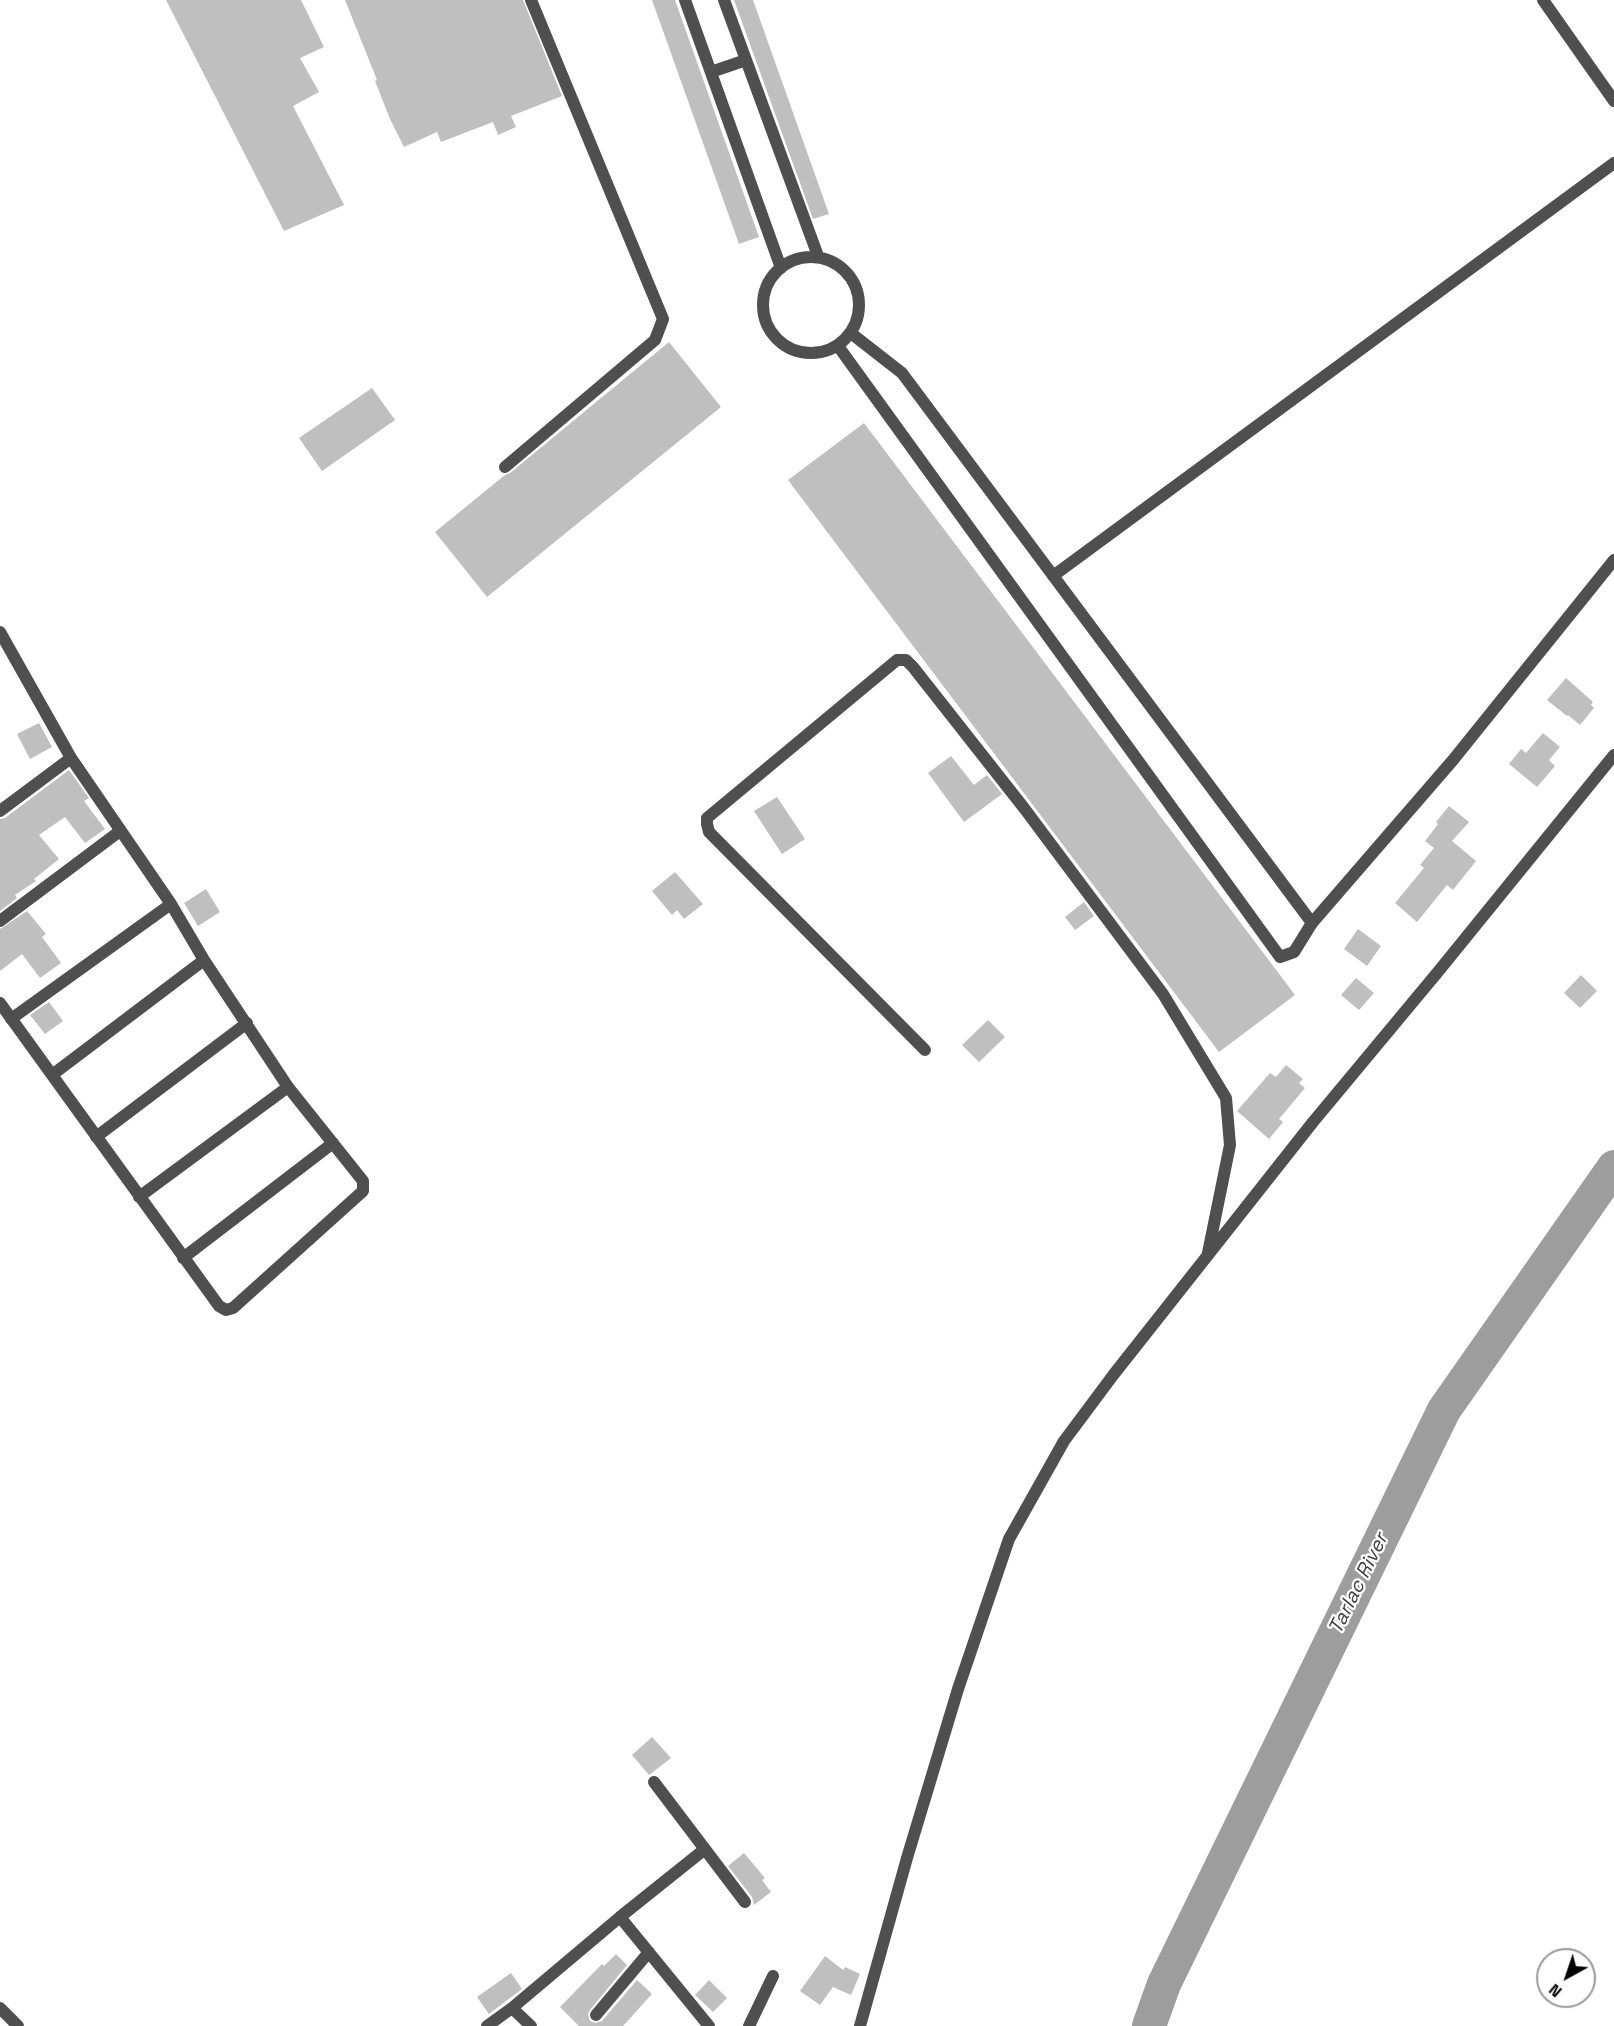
<!DOCTYPE html>
<html>
<head>
<meta charset="utf-8">
<style>
  body { margin:0 }
  #map { position:relative; width:1614px; height:2026px; overflow:hidden; background:#fff; font-family:"Space Grotesk",sans-serif }
  canvas { display:block }
  .north { position:absolute; left:1536px; top:1948px; width:60px; height:60px; box-sizing:border-box; background:#fff; border:2px solid #999; border-radius:50%; rotate:220deg; font-size:16px; font-weight:700; line-height:24px; text-align:center; color:#000 }
  .north::after { content:''; display:block; margin:auto; width:21px; height:27px; background:#000; clip-path:polygon(50% 0,100% 100%,50% 72%,0 100%) }
</style>
</head>
<body>
<div id="map">
<canvas width="1614" height="2026"></canvas>
<div class="north">N</div>
</div>
<script>
const ctx = document.querySelector('canvas').getContext('2d');
ctx.lineJoin = 'round';
function toPath(rows) {
  const path = new Path2D();
  for (const r of rows) {
    if (r.length === 3) {
      path.moveTo(r[0] + r[2], r[1]);
      path.arc(r[0], r[1], r[2], 0, 2 * Math.PI);
      continue;
    }
    path.moveTo(r[0], r[1]);
    for (let i = 2; i < r.length; i += 2) path.lineTo(r[i], r[i + 1]);
  }
  return path;
}
function stroke(path, color, width, dash) {
  ctx.strokeStyle = color;
  ctx.lineWidth = width;
  ctx.lineCap = dash ? 'butt' : 'round';
  ctx.setLineDash(dash || []);
  ctx.stroke(path);
}
function fill(path, color) {
  ctx.fillStyle = color;
  ctx.fill(path, 'evenodd');
}
function label(font, color, halo, rows, align = 'center') {
  ctx.font = font + ' "Space Grotesk",sans-serif';
  ctx.lineWidth = 4.5;
  ctx.setLineDash([]);
  ctx.textBaseline = 'middle';
  ctx.strokeStyle = halo;
  ctx.fillStyle = color;
  for (const [text, x, y, turn = 0] of rows) {
    ctx.save();
    ctx.translate(x, y);
    ctx.rotate((+turn || 0) * Math.PI / 180);
    ctx.textAlign = isNaN(turn) ? turn : align;
    if (halo) ctx.strokeText(text, 0, 0);
    ctx.fillText(text, 0, 0);
    ctx.restore();
  }
}
const river = toPath([
  [1149,2026,1164,1984,1444,1410,1614,1167]
]);
const building = toPath([
  [166,0,301,0,324,47,300,58,319,92,293,106,344,205,284,231],
  [345,0,523,0,562,96,511,116,516,127,498,135,493,122,441,142,437,132,404,147,390,119,375,81,377,80],
  [652,0,675,0,759,237,739,244],
  [734,0,753,0,829,214,813,219],
  [669,342,721,407,487,597,435,532,505,475,510,473],
  [372,388,395,420,322,471,299,438],
  [864,423,1295,995,1219,1052,788,480],
  [1566,678,1593,702,1591,705,1594,708,1580,725,1568,715,1567,716,1547,700],
  [39,723,52,747,30,759,17,734],
  [1543,733,1560,747,1549,760,1555,766,1537,787,1509,764,1521,749,1526,753],
  [951,756,974,785,987,775,1002,794,964,822,928,773],
  [69,770,89,798,84,801,105,829,85,843,65,817,39,835,59,859,34,879,36,881,15,895,17,898,0,911,0,819,5,818],
  [777,797,805,839,782,854,754,811],
  [1449,806,1469,822,1452,841,1476,861,1453,890,1447,885,1417,922,1395,903,1424,868,1420,865,1434,848,1425,841,1438,824,1436,822],
  [675,872,703,904,684,919,677,910,672,915,652,891],
  [206,889,220,912,198,926,184,903],
  [1084,902,1094,916,1075,930,1065,917],
  [27,911,46,934,42,937,61,963,40,978,22,954,0,971,0,929],
  [1358,929,1381,946,1367,966,1344,949],
  [1581,975,1597,991,1580,1008,1564,993],
  [1356,978,1374,993,1359,1010,1341,995],
  [49,1002,63,1021,45,1034,30,1015],
  [988,1020,1005,1037,979,1062,962,1045],
  [1286,1065,1303,1079,1299,1083,1305,1088,1279,1119,1283,1122,1269,1139,1237,1111,1270,1073,1276,1077],
  [652,1737,671,1758,649,1775,632,1755],
  [744,1853,765,1878,762,1880,771,1892,754,1905,752,1897,728,1866],
  [616,1954,627,1965,590,2010,588,2014,590,2021,595,2023,602,2021,637,1980,652,1994,623,2026,579,2026,560,2007,602,1964,604,1966],
  [825,1956,843,1970,845,1967,860,1974,851,1995,833,1987,820,2005,800,1991],
  [511,1973,522,1989,489,2014,477,1997],
  [709,1980,727,1998,713,2012,695,1995]
]);
const service = toPath([
  [838,346,1280,957,1294,952,1312,923],
  [505,467,655,340,663,319,531,0]
]);
const minor = toPath([
  [685,0,781,268],
  [724,0,818,256],
  [1543,0,1614,101],
  [711,72,746,60],
  [811,305,48],
  [852,334,902,373,1312,923,1453,760,1614,560],
  [1053,576,1614,163],
  [0,632,71,758,171,904,204,960,288,1087,363,1181,363,1191,233,1308,226,1310,219,1306,0,1003],
  [0,811,71,758],
  [0,921,120,831],
  [11,1019,171,904],
  [925,1050,709,832,707,824,707,818,897,660,906,660,913,667,1024,808,1163,994,1226,1098,1230,1145,1208,1253],
  [52,1075,204,960],
  [96,1137,247,1023],
  [139,1197,288,1087],
  [183,1258,333,1143],
  [654,1782,745,1902],
  [620,1917,709,2026],
  [0,2008,18,2026],
  [512,2008,531,2026],
  [596,2015,649,1952],
  [487,2026,512,2008,620,1917,705,1849],
  [749,2026,773,1976],
  [860,2026,907,1858,958,1689,1009,1539,1064,1441,1114,1374,1313,1122,1437,973,1614,755]
]);
const waterNames = [
  ["Tarlac River",1359,1584,-64]
];
stroke(river, '#9d9d9d', 34);
fill(building, '#bfbfbf');
stroke(service, '#4f4f4f', 12);
stroke(minor, '#4f4f4f', 12);
label('italic 20px', '#3e3e3e', '#fff', waterNames);
</script>
</body>
</html>
